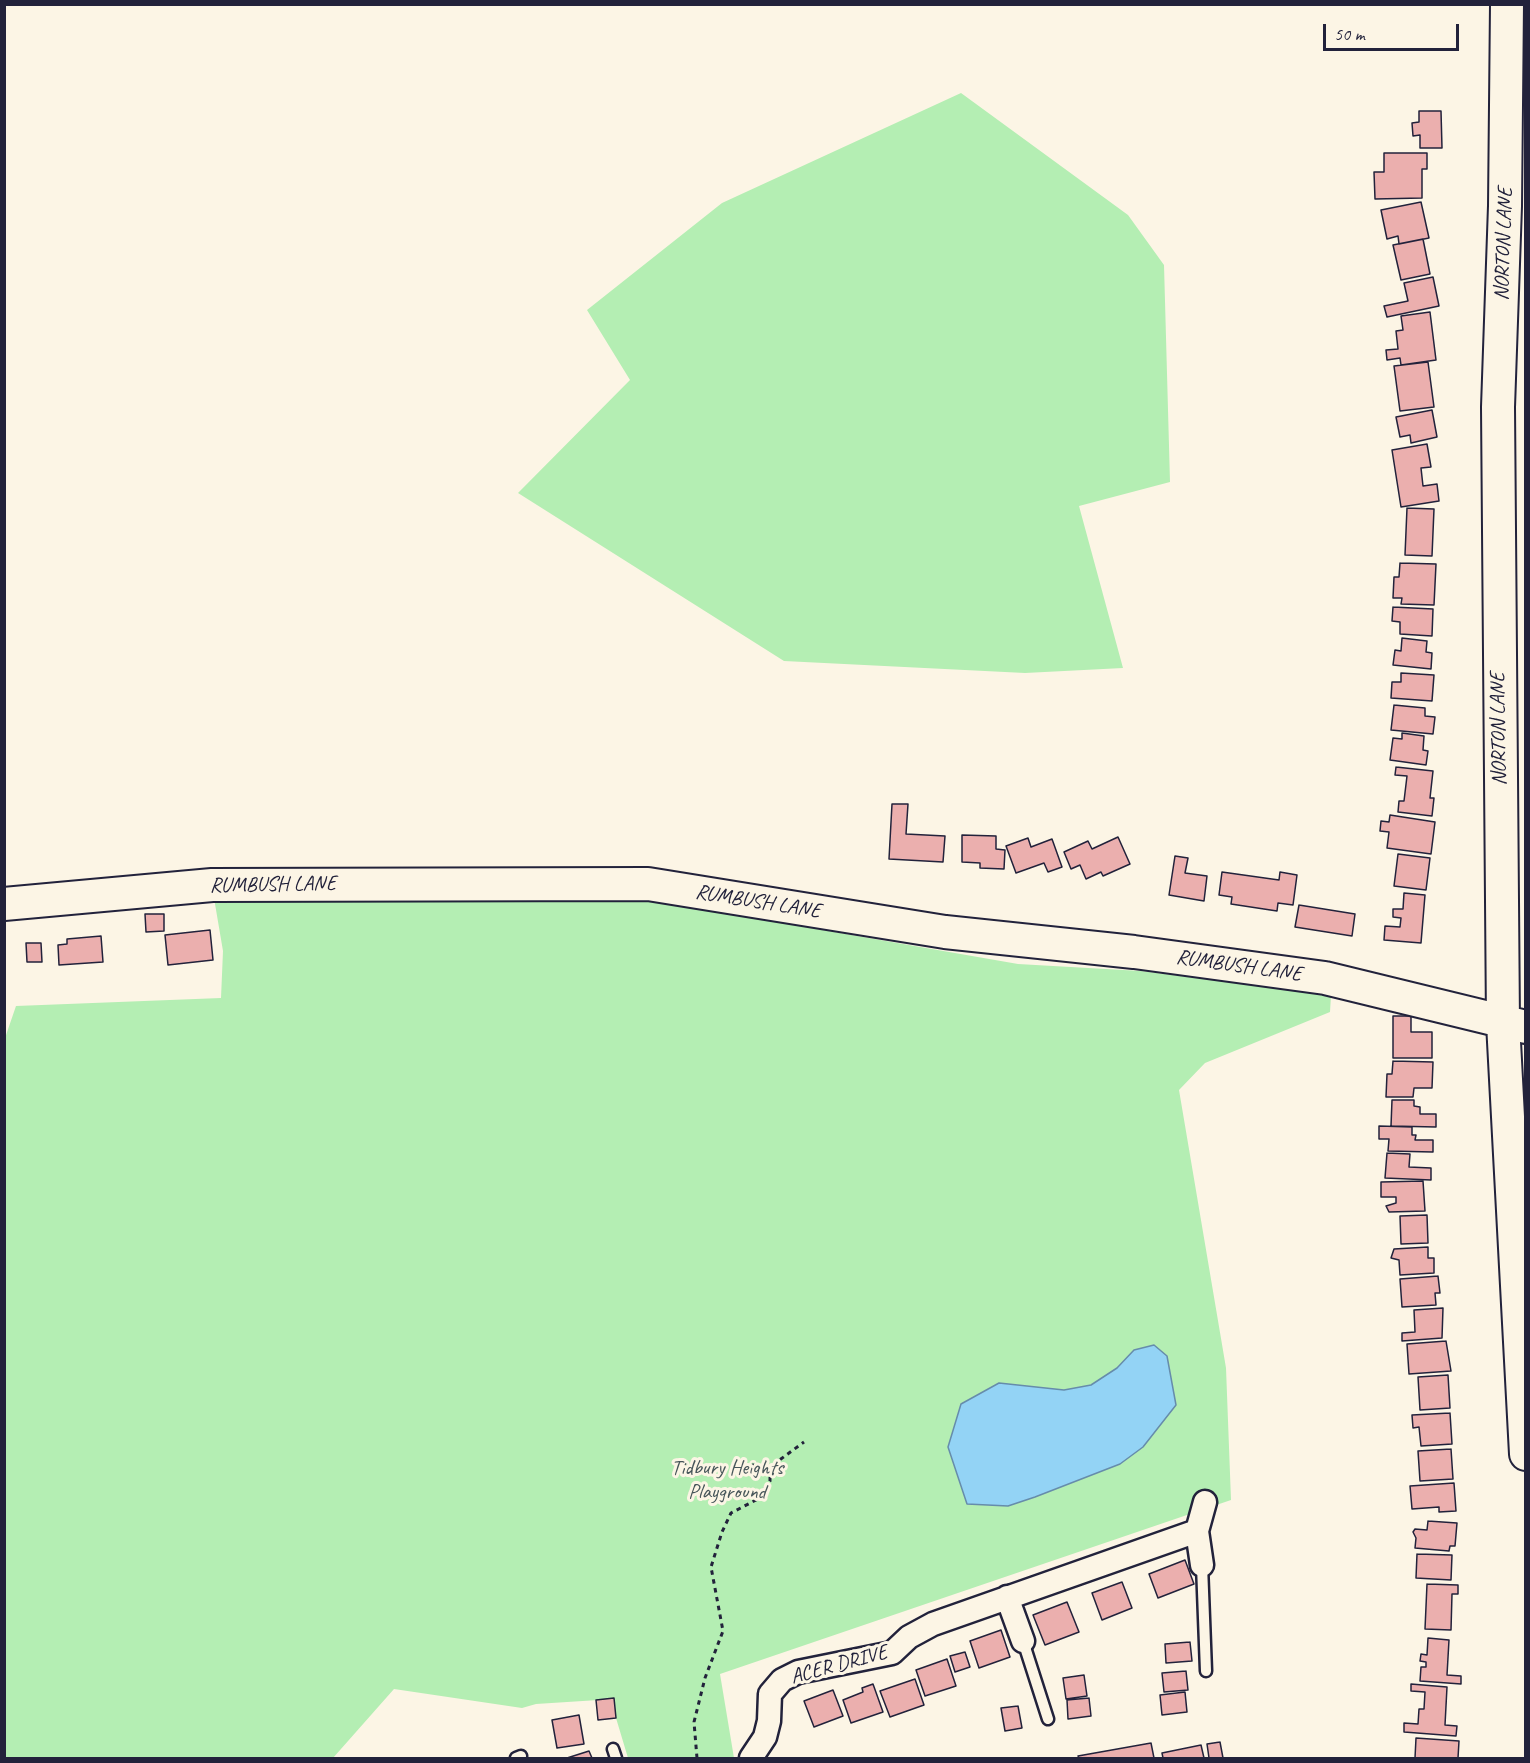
<!DOCTYPE html>
<html>
<head>
<meta charset="utf-8">
<style>
  body { margin:0 }
  #map { position:relative; width:1530px; height:1763px; overflow:hidden; background:#fcf5e5; font-family:Caveat,sans-serif }
  canvas { display:block }
  .frame { position:absolute; inset:0; border:6px solid #22223b; pointer-events:none }
  .scale { position:absolute; left:1323px; top:24px; width:136px; height:27px; box-sizing:border-box; border:3px solid #22223b; border-top:0; padding-left:8px; font-size:18px; line-height:21px; white-space:nowrap; color:#22223b; -webkit-text-stroke:4px #fcf5e5; paint-order:stroke }
</style>
</head>
<body>
<div id="map">
<canvas width="1530" height="1763"></canvas>
<div class="frame"></div>
<div class="scale">50 m</div>
</div>
<script>
const ctx = document.querySelector('canvas').getContext('2d');
ctx.lineJoin = 'round';
function fill(path, color) {
  ctx.fillStyle = color;
  ctx.fill(path, 'evenodd');
}
function toPath(rows) {
  const path = new Path2D();
  for (const r of rows) {
    path.moveTo(r[0], r[1]);
    for (let i = 2; i < r.length; i += 2) path.lineTo(r[i], r[i + 1]);
  }
  return path;
}
function stroke(path, color, width, dash) {
  ctx.strokeStyle = color;
  ctx.lineWidth = width;
  ctx.lineCap = dash ? 'butt' : 'round';
  ctx.setLineDash(dash || []);
  ctx.stroke(path);
}
function label(font, color, halo, rows, align = 'center') {
  ctx.font = font + ' Caveat,sans-serif';
  ctx.lineWidth = 6;
  ctx.setLineDash([]);
  ctx.textBaseline = 'middle';
  ctx.strokeStyle = halo;
  ctx.fillStyle = color;
  for (const [text, x, y, turn = 0] of rows) {
    ctx.save();
    ctx.translate(x, y);
    ctx.rotate((+turn || 0) * Math.PI / 180);
    ctx.textAlign = isNaN(turn) ? turn : align;
    if (halo) ctx.strokeText(text, 0, 0);
    ctx.fillText(text, 0, 0);
    ctx.restore();
  }
}
const green = toPath([
  [961,93,1128,215,1164,265,1170,482,1079,506,1123,668,1025,673,784,661,518,493,630,380,587,310,722,203],
  [214,898,639,898,1018,964,1141,971,1331,995,1330,1012,1205,1063,1179,1090,1226,1368,1231,1500,720,1674,734,1758,628,1758,616,1718,614,1699,536,1704,522,1708,394,1689,333,1758,5,1758,4,1041,16,1006,221,998,223,951]
]);
const water = toPath([
  [1154,1345,1167,1356,1176,1405,1143,1447,1120,1464,1035,1497,1008,1506,967,1504,948,1447,961,1404,999,1383,1064,1390,1091,1385,1117,1368,1134,1350,1154,1345]
]);
const building = toPath([
  [1419,111,1441,111,1442,148,1420,148,1420,135,1413,136,1412,123,1419,122,1419,111],
  [1384,153,1427,153,1427,169,1422,169,1422,198,1375,199,1374,172,1384,172,1384,153],
  [1421,202,1429,238,1399,244,1398,236,1387,239,1381,210,1421,202],
  [1423,239,1430,274,1401,280,1393,245,1423,239],
  [1433,277,1439,306,1387,317,1384,306,1408,301,1404,283,1433,277],
  [1430,312,1436,360,1401,365,1400,358,1387,360,1386,350,1398,349,1396,331,1403,330,1401,316,1430,312],
  [1428,362,1434,407,1400,411,1394,366,1428,362],
  [1432,410,1437,437,1411,443,1410,435,1400,437,1396,417,1432,410],
  [1427,444,1431,467,1421,468,1423,486,1437,484,1439,501,1401,507,1392,450,1427,444],
  [1407,508,1434,509,1432,556,1405,555,1407,508],
  [1400,563,1436,564,1434,605,1401,604,1402,598,1393,598,1394,577,1399,577,1400,563],
  [1393,607,1433,609,1432,636,1400,634,1400,622,1392,621,1393,607],
  [1402,638,1427,641,1426,652,1432,653,1431,669,1393,665,1395,650,1401,651,1402,638],
  [1401,673,1434,675,1432,701,1391,698,1392,682,1401,682,1401,673],
  [1394,705,1425,708,1425,716,1435,717,1433,734,1391,730,1394,705],
  [1402,733,1424,736,1423,750,1428,751,1426,765,1390,760,1393,738,1402,739,1402,733],
  [1396,767,1433,771,1430,798,1434,798,1432,816,1398,812,1399,801,1404,801,1407,776,1395,775,1396,767],
  [892,804,908,804,906,834,945,836,943,862,889,859,892,804],
  [1390,815,1435,822,1431,854,1387,848,1389,832,1380,831,1381,821,1389,822,1390,815],
  [962,835,996,836,996,849,1005,850,1004,869,980,868,980,863,962,862,962,835],
  [1118,837,1130,864,1103,876,1101,872,1086,879,1080,865,1071,869,1064,852,1088,841,1092,849,1118,837],
  [1028,838,1031,847,1052,839,1062,867,1048,872,1044,863,1016,873,1006,846,1028,838],
  [1398,854,1430,858,1426,890,1394,886,1398,854],
  [1175,856,1188,858,1185,873,1207,876,1204,901,1169,895,1175,856],
  [1222,872,1279,880,1280,872,1297,875,1293,905,1278,903,1277,911,1231,904,1232,897,1219,895,1222,872],
  [1404,893,1425,895,1421,943,1384,940,1385,926,1400,927,1401,918,1393,917,1393,909,1403,909,1404,893],
  [1299,905,1355,914,1352,936,1295,927,1299,905],
  [145,914,164,914,164,931,146,932,145,914],
  [210,930,213,960,168,965,165,935,210,930],
  [101,936,103,962,59,965,58,945,67,944,67,939,101,936],
  [26,943,41,943,42,962,27,962,26,943],
  [1393,1016,1411,1016,1411,1032,1432,1032,1432,1058,1393,1058,1393,1016],
  [1393,1061,1433,1062,1432,1088,1414,1088,1413,1097,1386,1097,1387,1074,1392,1074,1393,1061],
  [1392,1100,1414,1100,1414,1106,1420,1107,1420,1114,1436,1114,1436,1127,1391,1126,1392,1100],
  [1379,1126,1412,1127,1412,1135,1416,1135,1415,1140,1433,1140,1433,1152,1388,1151,1389,1139,1379,1139,1379,1126],
  [1387,1153,1410,1154,1409,1167,1431,1168,1431,1180,1385,1178,1387,1153],
  [1423,1181,1425,1211,1389,1212,1386,1206,1396,1203,1396,1197,1381,1197,1381,1182,1423,1181],
  [1427,1215,1428,1243,1401,1244,1400,1216,1427,1215],
  [1428,1247,1428,1258,1434,1258,1434,1273,1400,1275,1399,1260,1391,1258,1394,1249,1428,1247],
  [1438,1276,1440,1293,1435,1293,1436,1305,1402,1307,1400,1279,1438,1276],
  [1443,1308,1442,1338,1402,1341,1402,1333,1415,1332,1414,1310,1443,1308],
  [1446,1341,1451,1371,1409,1374,1407,1344,1446,1341],
  [1448,1375,1450,1408,1420,1410,1418,1377,1448,1375],
  [1450,1413,1452,1444,1421,1446,1419,1427,1413,1428,1412,1415,1450,1413],
  [1451,1449,1453,1479,1420,1481,1418,1451,1451,1449],
  [1454,1483,1456,1511,1439,1512,1439,1507,1412,1509,1410,1486,1454,1483],
  [1428,1521,1457,1523,1455,1546,1450,1546,1449,1551,1415,1548,1416,1538,1413,1532,1415,1529,1427,1530,1428,1521],
  [1417,1554,1452,1555,1451,1580,1416,1578,1417,1554],
  [1185,1560,1194,1584,1158,1598,1149,1574,1185,1560],
  [1122,1582,1132,1608,1102,1620,1092,1593,1122,1582],
  [1427,1584,1458,1585,1458,1594,1452,1594,1451,1630,1425,1629,1427,1584],
  [1067,1602,1079,1632,1045,1645,1033,1615,1067,1602],
  [1001,1630,1010,1657,979,1668,970,1641,1001,1630],
  [1428,1638,1449,1640,1447,1675,1461,1676,1461,1684,1420,1681,1421,1667,1426,1667,1426,1662,1420,1661,1421,1654,1427,1655,1428,1638],
  [1190,1642,1192,1661,1166,1663,1165,1644,1190,1642],
  [965,1652,970,1667,955,1672,950,1656,965,1652],
  [947,1659,956,1686,925,1696,916,1670,947,1659],
  [1186,1671,1188,1690,1164,1692,1162,1673,1186,1671],
  [1084,1675,1087,1696,1066,1699,1063,1678,1084,1675],
  [915,1679,924,1705,890,1717,880,1691,915,1679],
  [873,1684,883,1712,851,1723,843,1700,863,1692,862,1688,873,1684],
  [1411,1684,1447,1687,1445,1725,1457,1726,1456,1736,1404,1732,1404,1723,1418,1724,1419,1709,1424,1709,1425,1692,1411,1691,1411,1684],
  [833,1690,843,1716,814,1727,804,1701,833,1690],
  [1185,1692,1187,1712,1162,1715,1160,1695,1185,1692],
  [614,1698,616,1718,598,1720,596,1700,614,1698],
  [1089,1698,1091,1716,1068,1719,1067,1700,1089,1698],
  [1018,1706,1022,1728,1005,1731,1001,1708,1018,1706],
  [579,1715,584,1744,557,1748,552,1720,579,1715],
  [1416,1738,1459,1741,1458,1758,1415,1758,1416,1738],
  [1220,1742,1223,1758,1209,1758,1207,1744,1220,1742],
  [1151,1743,1154,1758,1079,1758,1078,1756,1151,1743],
  [1201,1745,1204,1758,1163,1758,1162,1753,1201,1745],
  [589,1751,592,1758,567,1758,589,1751]
]);
const path = toPath([
  [697,1758,694,1722,705,1678,723,1631,711,1567,722,1532,731,1513,756,1500,770,1481,770,1467,804,1442]
]);
const lane = toPath([
  [1202,1565,1206,1671],
  [1023,1641,1048,1719],
  [613,1749,616,1758],
  [516,1758,521,1756]
]);
const street = toPath([
  [1202,1565,1197,1531,1205,1502],
  [1007,1597,1023,1641],
  [751,1758,765,1737,769,1721,770,1694,782,1680,798,1672,892,1653,909,1637,933,1624,1197,1531]
]);
const secondary = toPath([
  [1507,4,1505,206,1498,407,1503,1023,1526,1454],
  [4,904,212,885,648,884,945,932,1134,952,1325,978,1526,1027]
]);
const streetNames = [
  ["NORTON LANE",1504,244,-88],
  ["NORTON LANE",1499,729,-91],
  ["RUMBUSH LANE",273,885,-1],
  ["RUMBUSH LANE",758,902,9],
  ["RUMBUSH LANE",1239,966,8],
  ["ACER DRIVE",839,1665,-15]
];
const parkNames = [
  ["Tidbury Heights",727,1468],
  ["Playground",727,1492]
];
fill(green, '#b4eeb3');
fill(water, '#93d3f5');
stroke(water, '#668cab', 1.5);
fill(building, '#ebafae');
stroke(building, '#22223b', 1.5);
stroke(lane, '#22223b', 15);
stroke(street, '#22223b', 27);
stroke(secondary, '#22223b', 36);
stroke(path, '#22223b', 3, [4.5, 4.5]);
stroke(lane, '#fcf5e5', 10);
stroke(street, '#fcf5e5', 22);
stroke(secondary, '#fcf5e5', 32);
label('21px', '#22223b', '#fcf5e5', streetNames);
label('21px', '#465559', '#fcf5e5', parkNames);
</script>
</body>
</html>
